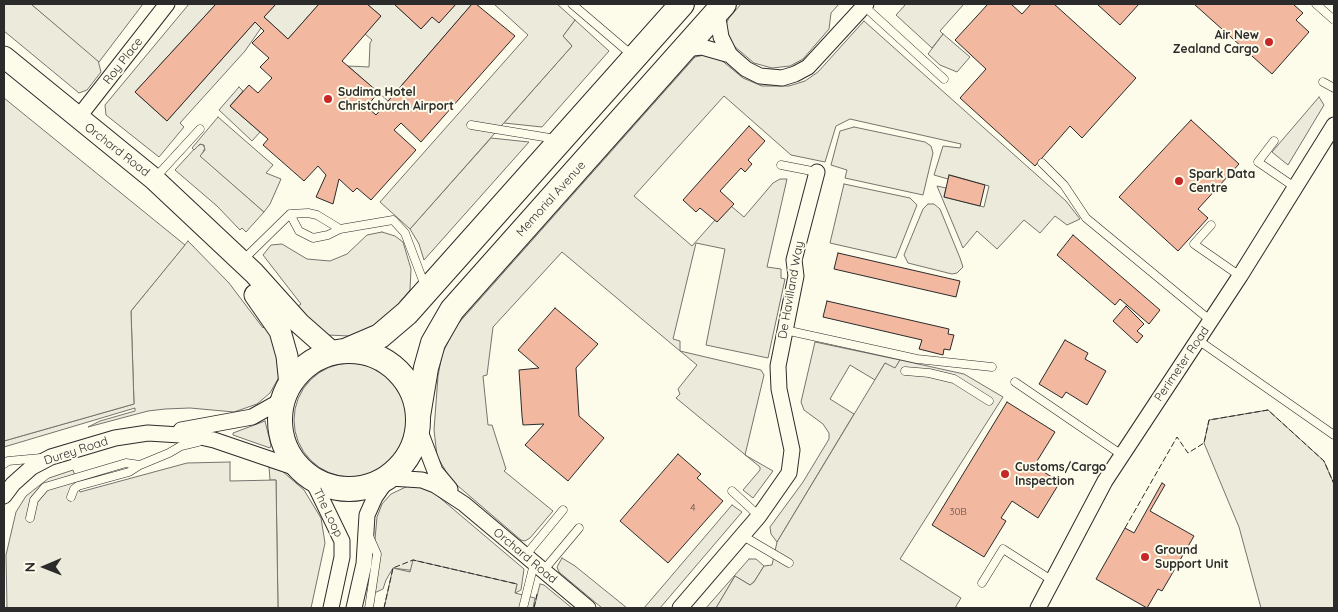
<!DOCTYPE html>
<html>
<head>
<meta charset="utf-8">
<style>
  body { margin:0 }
  #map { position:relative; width:1338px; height:612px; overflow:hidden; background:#fdfbea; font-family:Quicksand,sans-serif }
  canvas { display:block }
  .frame { position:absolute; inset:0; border:5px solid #2b2b2b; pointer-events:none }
  .north { position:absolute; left:20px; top:542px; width:50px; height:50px; -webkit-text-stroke:4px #fdfbea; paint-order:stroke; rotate:269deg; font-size:14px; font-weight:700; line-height:20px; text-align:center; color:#2b2b2b }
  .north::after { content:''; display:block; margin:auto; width:18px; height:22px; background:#2b2b2b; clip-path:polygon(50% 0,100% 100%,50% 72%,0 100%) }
</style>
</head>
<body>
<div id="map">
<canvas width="1338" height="612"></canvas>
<div class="frame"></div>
<div class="north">N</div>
</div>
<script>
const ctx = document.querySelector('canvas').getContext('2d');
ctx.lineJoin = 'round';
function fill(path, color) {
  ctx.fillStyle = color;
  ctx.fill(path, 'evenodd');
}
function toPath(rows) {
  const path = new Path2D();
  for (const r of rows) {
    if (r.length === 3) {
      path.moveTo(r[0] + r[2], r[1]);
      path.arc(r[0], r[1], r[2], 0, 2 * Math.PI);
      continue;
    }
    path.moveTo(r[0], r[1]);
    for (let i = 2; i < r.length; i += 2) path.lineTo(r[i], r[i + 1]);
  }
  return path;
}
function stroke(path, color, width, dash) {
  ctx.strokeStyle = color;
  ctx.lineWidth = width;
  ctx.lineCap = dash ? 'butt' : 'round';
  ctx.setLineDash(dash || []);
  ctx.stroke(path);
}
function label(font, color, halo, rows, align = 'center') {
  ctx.font = font + ' Quicksand,sans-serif';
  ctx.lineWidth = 4;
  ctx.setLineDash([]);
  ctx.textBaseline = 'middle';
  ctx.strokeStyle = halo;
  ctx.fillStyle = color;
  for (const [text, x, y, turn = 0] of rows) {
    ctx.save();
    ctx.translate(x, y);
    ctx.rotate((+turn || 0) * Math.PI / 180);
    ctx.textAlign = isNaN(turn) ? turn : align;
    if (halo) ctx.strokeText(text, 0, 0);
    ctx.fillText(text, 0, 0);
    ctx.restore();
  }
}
const green = toPath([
  [4,4,31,4,98,60,101,72,87,90,79,93,4,31,4,4],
  [189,4,216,4,135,92,167,121,255,22,261,28,245,51,180,123,184,127,159,157,106,115,105,105,189,4],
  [276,4,319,4,288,39,264,17,276,4],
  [367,4,394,4,421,29,432,17,439,22,456,4,472,4,388,101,348,66,369,67,370,43,372,40,365,34,381,16,367,4],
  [741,4,839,4,831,13,829,29,803,59,790,66,772,68,754,63,734,46,728,38,726,24,729,18,741,4],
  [575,20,609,51,542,127,504,123,572,46,563,36,575,20],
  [864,21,1066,201,1080,219,1067,225,1055,216,1040,233,1024,220,997,249,977,231,963,248,937,186,946,188,944,197,984,207,989,186,950,175,948,179,934,175,943,146,960,148,961,144,850,119,836,126,825,162,791,155,724,96,634,196,692,246,715,220,717,222,731,206,744,217,773,183,780,179,787,179,767,267,781,269,781,278,785,279,768,358,706,345,725,249,696,243,673,339,680,341,680,351,761,370,764,375,745,455,773,471,753,498,743,490,760,470,760,467,676,398,680,394,678,389,697,365,680,351,562,252,493,327,487,375,483,376,488,425,492,425,506,469,504,471,553,511,530,538,525,541,521,540,451,480,437,456,434,430,438,376,442,354,456,326,695,57,709,54,720,59,743,78,762,86,789,86,805,81,818,72,864,21],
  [943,34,970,57,957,72,940,65,928,54,943,34],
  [239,87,243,91,230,106,260,132,252,141,219,110,239,87],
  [1319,97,1324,105,1288,165,1272,152,1319,97],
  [854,127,925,142,931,146,933,153,923,195,845,178,847,170,831,165,840,131,854,127],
  [491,138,529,142,424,260,419,244,410,229,491,138],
  [202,144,205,148,201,156,264,212,246,232,242,228,240,230,217,206,175,170,197,146,202,144],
  [844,184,910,198,917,205,896,258,830,243,844,184],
  [928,204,934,204,940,209,960,258,963,267,957,273,952,274,908,263,904,255,923,209,928,204],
  [382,232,395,236,403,242,411,269,410,290,389,315,373,328,350,336,327,335,297,307,301,304,263,255,271,245,282,244,307,259,330,261,347,254,367,235,382,232],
  [188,241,229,283,263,328,266,325,276,341,279,377,270,393,257,404,234,412,190,408,165,409,148,411,88,427,100,421,135,411,135,408,4,447,4,441,134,404,131,311,188,241],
  [815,342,900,360,895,369,885,363,875,380,850,365,830,399,854,414,777,542,771,534,770,527,803,482,829,439,829,433,823,424,804,410,801,402,815,342],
  [351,420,57],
  [1268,410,1324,461,1334,484,1334,608,1261,608,1239,527,1204,443,1209,420,1268,410],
  [265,421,271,445,270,448,233,435,233,433,265,421],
  [269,467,282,471,304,490,321,518,325,543,311,608,278,608,276,480,270,480,269,467],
  [408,486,420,486,433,492,524,569,521,590,515,593,517,584,393,568,386,580,383,589,370,595,377,517,382,504,391,494,408,486],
  [732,505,742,512,660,608,644,608,732,505],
  [562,558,575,566,627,608,602,608,559,572,557,567,562,558],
  [749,559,756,559,764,566,754,582,750,585,735,576,716,608,706,608,749,559],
  [540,584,544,585,572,608,534,608,540,584]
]);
const parking = toPath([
  [31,4,143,4,99,62,31,4],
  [494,4,557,4,575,20,563,36,572,46,410,229,380,202,528,35,494,4],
  [906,4,964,4,940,31,943,34,932,48,896,15,906,4],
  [4,98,185,245,131,311,134,404,4,441,4,98],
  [218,117,273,165,266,173,281,179,270,204,264,212,200,156,205,150,204,145,200,144,194,150,192,148,218,117],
  [900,360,964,374,1003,397,900,559,961,598,955,608,716,608,735,576,750,585,754,582,764,566,772,565,777,542,885,363,895,368,900,360],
  [230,462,230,481,276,480,278,608,7,608,6,555,16,512,26,496,49,478,73,470,80,492,187,463,230,462],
  [413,560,517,584,515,593,535,598,533,608,384,608,393,568,410,572,413,560]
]);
const building = toPath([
  [216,4,276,4,264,17,288,39,319,4,367,4,381,16,342,61,378,92,367,107,376,115,472,4,476,4,515,36,421,142,401,123,394,130,416,150,371,200,357,188,353,192,339,179,333,204,316,197,326,175,318,166,304,181,263,145,268,139,230,106,249,85,258,93,272,78,260,67,269,58,252,43,264,31,255,22,167,121,135,92,216,4],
  [394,4,456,4,439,23,432,17,421,29,394,4],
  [988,4,1011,4,1022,14,1031,4,1054,4,1136,78,1082,138,1070,126,1035,166,960,98,986,69,955,40,988,4],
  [1097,4,1139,4,1120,25,1097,4],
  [1194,4,1293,4,1303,13,1296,20,1309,32,1272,74,1194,4],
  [1191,120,1239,164,1198,209,1208,218,1178,251,1119,197,1191,120],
  [749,126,765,141,748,160,752,164,745,172,741,168,720,191,734,204,717,222,700,208,696,212,683,200,749,126],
  [949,175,985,185,980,206,944,197,949,175],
  [1073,235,1160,310,1149,324,1120,299,1115,305,1057,255,1073,235],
  [838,253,960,281,956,297,834,269,838,253],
  [827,301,949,329,948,334,954,335,950,350,944,349,943,355,919,349,922,340,823,317,827,301],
  [1126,306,1144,324,1137,331,1143,336,1137,343,1113,321,1126,306],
  [555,308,598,344,576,368,579,416,604,438,568,481,525,445,544,424,523,425,522,416,519,370,539,368,518,350,555,308],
  [1065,340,1088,353,1085,359,1106,371,1087,405,1066,392,1062,398,1039,384,1065,340],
  [1007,402,1055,432,1034,466,1060,482,1038,518,1012,501,1001,518,1006,521,984,557,932,525,1007,402],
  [678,454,701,474,697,478,723,501,668,563,620,521,678,454],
  [1162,483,1165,485,1150,511,1194,536,1162,591,1158,589,1147,608,1096,579,1125,528,1134,533,1162,483]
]);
const lane = toPath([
  [572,4,633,56],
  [1316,4,1334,20],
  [864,6,944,79],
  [1323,82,1334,88],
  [471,125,556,139],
  [1274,141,1258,162,1296,188],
  [1042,163,1064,185,1086,218,1211,321],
  [781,165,817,172],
  [155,178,200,129],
  [290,214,299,231,313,238,328,235,340,229,393,220,405,233,425,286],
  [1211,225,1194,244,1240,276],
  [243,260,290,214,308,213,317,215,340,229],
  [785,330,917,359,992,367],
  [1198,340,1334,435],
  [905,371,929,373,954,379,989,401],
  [1015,382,1122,455],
  [4,464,8,461,41,458],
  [732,491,759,516],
  [71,497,74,489,78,486,129,472,140,465,169,453,181,446,198,442],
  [30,518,34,500,45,487,126,463,140,465],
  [743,536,789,563],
  [525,556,563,510],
  [543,571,579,528],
  [982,583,1003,549,1053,581],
  [369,608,377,554,369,536],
  [523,608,534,564]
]);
const street = toPath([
  [717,12,721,37,730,55,746,69,760,76,782,78,795,74,808,67,866,4],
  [684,49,702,47,730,55],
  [77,119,167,4],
  [418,426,435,471,450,489],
  [181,430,252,417,284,399],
  [311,477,342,541,342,557,331,608],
  [390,478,422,480,435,485,464,504,588,608],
  [4,496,13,484,32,467,51,457,115,438,148,433,196,436,214,440,302,470],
  [354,608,364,564,367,515,375,497,387,480],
  [680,608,759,516,789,473,792,450,779,389,778,366,796,276,794,260,817,172],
  [1038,608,1105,481,1240,276,1334,125]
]);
const secondary = toPath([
  [4,57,154,179,254,273,299,323,333,353],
  [255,295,280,331,287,356,290,385]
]);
const primary = toPath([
  [345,351,380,336,407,313,682,4],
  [349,420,69],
  [418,416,426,368,433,343,452,310,724,4]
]);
const fence = toPath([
  [4,90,5,91],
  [1125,528,1177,437,1188,453,1204,443,1209,420,1268,410,1324,461,1334,484],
  [384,608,393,568,413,560,517,584],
  [534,608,537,594]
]);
const markers = [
  [1269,42,5,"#c62828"],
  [328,99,5,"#c62828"],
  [1179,181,5,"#c62828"],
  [1005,474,5,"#c62828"],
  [1145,557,5,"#c62828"]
];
const numberNames = [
  ["4",693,508],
  ["30B",958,512]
];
const poiNames = [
  ["Air New",1259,35,"right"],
  ["Zealand Cargo",1259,49,"right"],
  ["Sudima Hotel",338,92],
  ["Christchurch Airport",338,106],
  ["Spark Data",1189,174],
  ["Centre",1189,188],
  ["Customs/Cargo",1015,467],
  ["Inspection",1015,481],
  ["Ground",1155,550],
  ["Support Unit",1155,564]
];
const streetNames = [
  ["Roy Place",123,61,-52],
  ["Orchard Road",117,150,38],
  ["Memorial Avenue",551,199,-48],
  ["De Havilland Way",791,290,-80],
  ["Perimeter Road",1182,364,-56],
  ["Durey Road",76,451,-18],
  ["The Loop",328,513,64],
  ["Orchard Road",525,556,40]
];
fill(green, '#ecebdb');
stroke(green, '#74746e', 1);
fill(parking, '#eceadb');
stroke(parking, '#74746e', 1);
fill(building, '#f2b8a0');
stroke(building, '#2b2b2b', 1);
stroke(lane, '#2b2b2b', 9);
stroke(street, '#2b2b2b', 17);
stroke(secondary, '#2b2b2b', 23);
stroke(primary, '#2b2b2b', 26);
stroke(lane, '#fdfbea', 8);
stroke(street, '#fdfbea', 15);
stroke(secondary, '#fdfbea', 21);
stroke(primary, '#fdfbea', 24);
stroke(fence, '#2b2b2b', 1, [6, 2.5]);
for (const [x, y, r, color] of markers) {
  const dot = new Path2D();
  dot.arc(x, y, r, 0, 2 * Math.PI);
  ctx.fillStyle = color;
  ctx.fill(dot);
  stroke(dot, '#fdfbea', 2);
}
label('10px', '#5d4e48', null, numberNames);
label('bold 12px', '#2b2b2b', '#fdfbea', poiNames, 'left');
label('12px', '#2b2b2b', '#fdfbea', streetNames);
</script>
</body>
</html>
